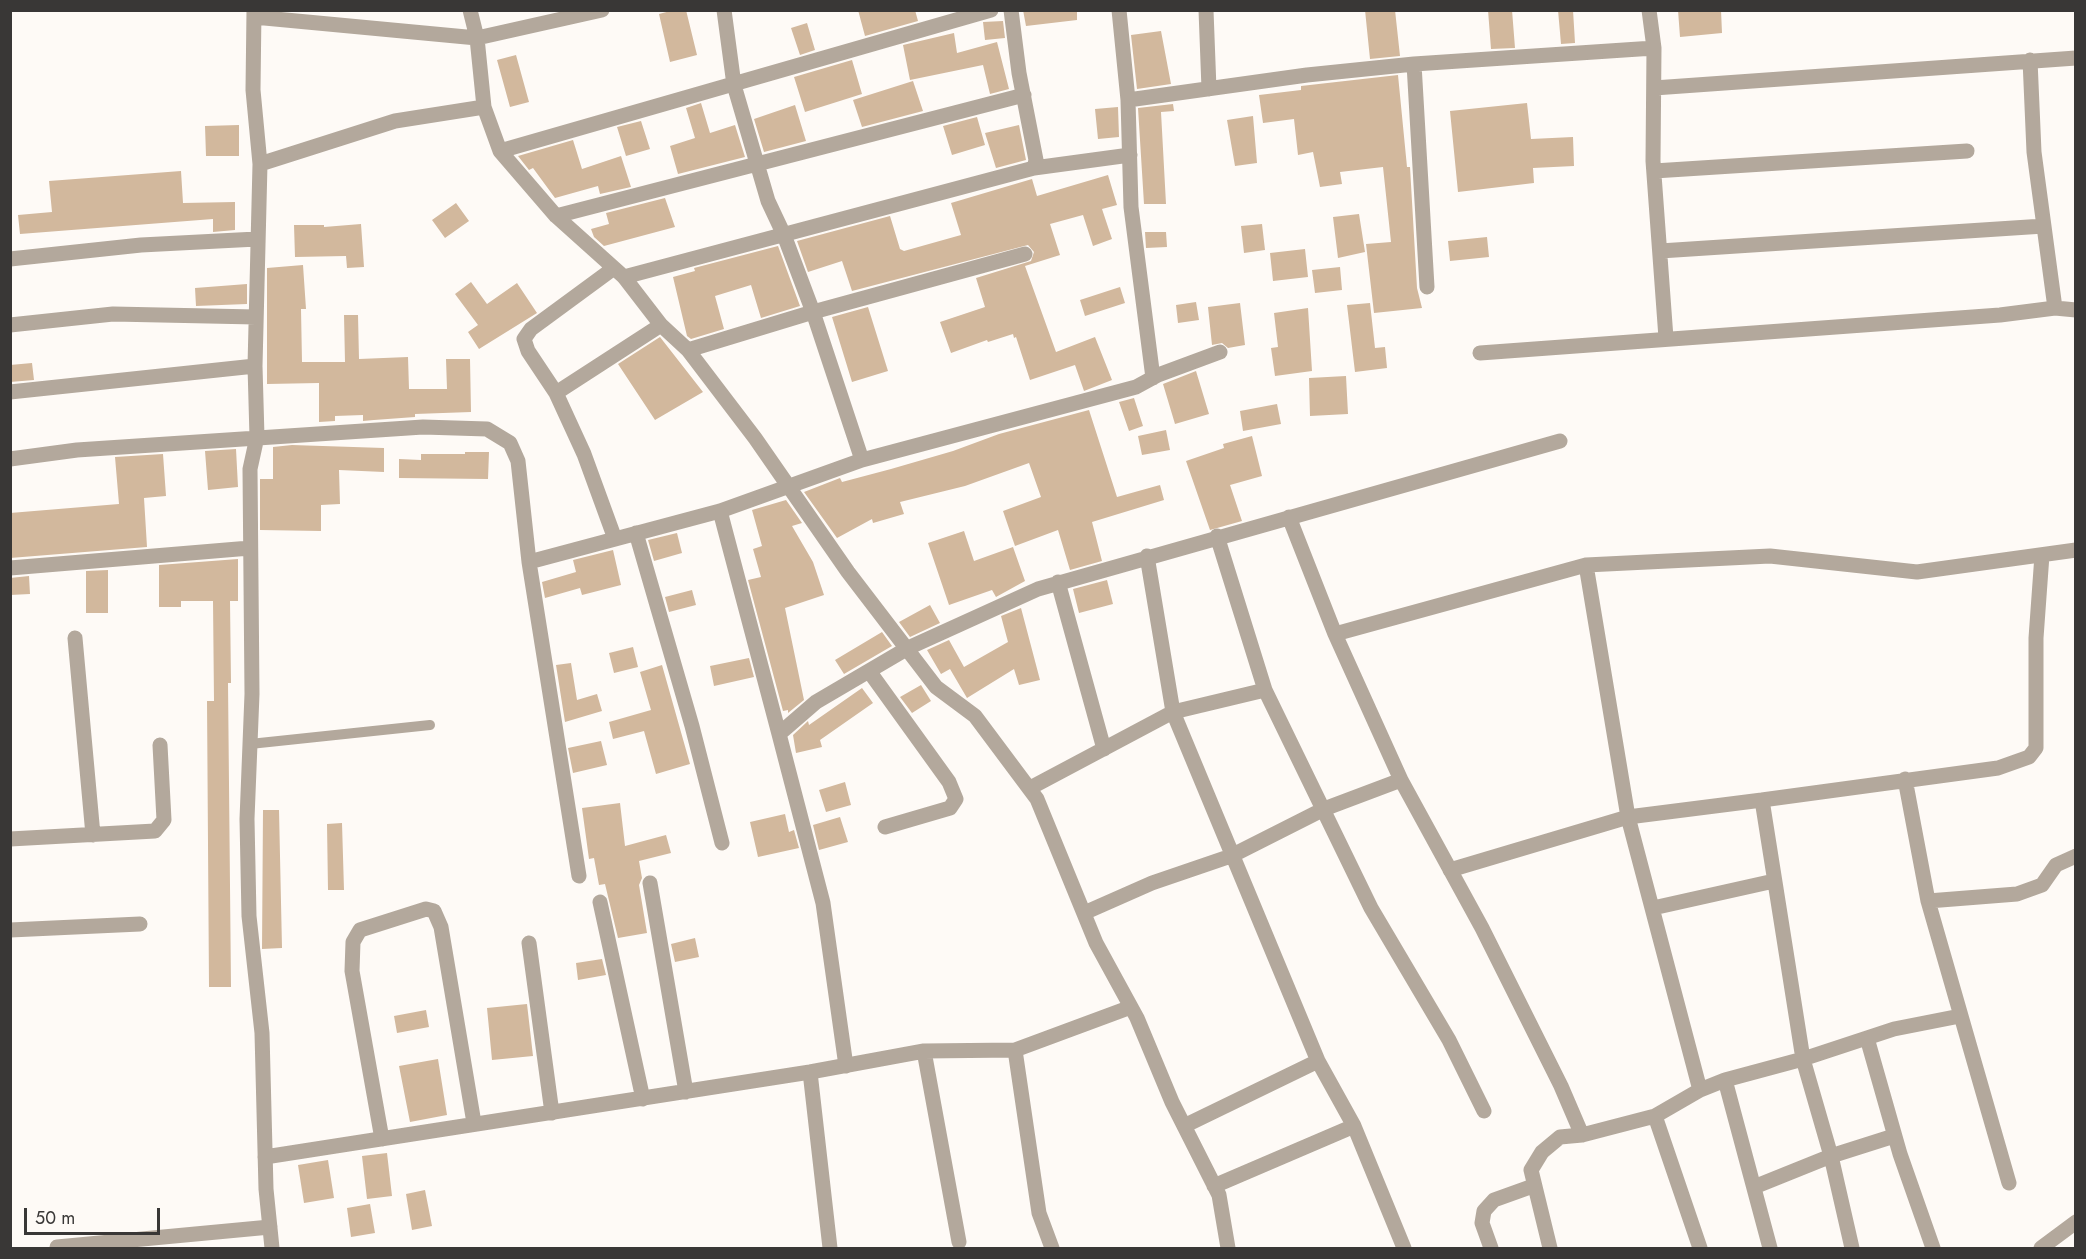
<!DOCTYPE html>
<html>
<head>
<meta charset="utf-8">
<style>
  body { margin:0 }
  #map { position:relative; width:2086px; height:1259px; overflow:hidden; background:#fefaf6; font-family:Jost,sans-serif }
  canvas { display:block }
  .frame { position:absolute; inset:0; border:12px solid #393736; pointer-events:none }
  .scale { position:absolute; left:24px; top:1208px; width:136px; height:27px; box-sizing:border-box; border:3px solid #393736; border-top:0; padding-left:8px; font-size:18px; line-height:21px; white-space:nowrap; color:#393736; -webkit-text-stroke:4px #fefaf6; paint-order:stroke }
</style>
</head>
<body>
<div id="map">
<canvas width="2086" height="1259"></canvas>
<div class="frame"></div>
<div class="scale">50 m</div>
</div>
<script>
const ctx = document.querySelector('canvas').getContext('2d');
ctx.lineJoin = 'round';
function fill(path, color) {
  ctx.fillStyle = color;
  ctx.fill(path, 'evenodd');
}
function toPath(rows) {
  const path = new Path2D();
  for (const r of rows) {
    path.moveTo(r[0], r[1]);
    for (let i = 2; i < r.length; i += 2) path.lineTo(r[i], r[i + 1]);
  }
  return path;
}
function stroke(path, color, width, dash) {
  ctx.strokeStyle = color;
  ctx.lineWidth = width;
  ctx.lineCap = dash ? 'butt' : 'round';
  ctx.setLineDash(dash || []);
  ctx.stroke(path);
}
const building = toPath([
  [674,10,686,10,697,55,670,62,659,14],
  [858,10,915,10,918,21,865,36],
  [1023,10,1077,10,1077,20,1026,26],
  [1365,10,1395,10,1400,56,1370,59],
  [1488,10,1512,10,1515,48,1491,49],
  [1558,10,1573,10,1575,43,1561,44],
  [1678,10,1721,10,1722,33,1680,37],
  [1003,21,1005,38,985,40,983,22],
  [807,23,815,50,800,55,791,28],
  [1161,31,1171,84,1137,89,1131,35],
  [954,33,957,53,997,42,1009,89,990,94,983,65,910,80,903,45],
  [516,55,529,102,510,107,497,60],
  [852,60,862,94,805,112,794,77],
  [1398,75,1407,167,1410,167,1417,288,1422,308,1374,313,1366,244,1391,242,1383,167,1340,172,1342,184,1320,187,1313,152,1298,155,1294,119,1263,123,1259,95,1301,90,1301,86],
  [913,81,923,111,862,127,853,100],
  [701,103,710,133,735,125,745,157,678,174,670,146,695,138,686,108],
  [1527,103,1531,139,1573,137,1574,166,1533,168,1534,183,1458,192,1450,111],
  [1173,104,1174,111,1161,112,1166,204,1144,204,1138,108],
  [795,105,806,141,764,152,754,119],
  [1118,107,1119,137,1098,139,1095,109],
  [1253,116,1257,163,1235,166,1227,120],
  [977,117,985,145,952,155,943,126],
  [641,121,650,149,626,156,617,127],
  [239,125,239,156,206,156,205,126],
  [1019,125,1026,160,996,168,985,133],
  [573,140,582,169,621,156,631,187,600,194,598,186,555,198,533,168,529,170,518,156],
  [181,171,183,203,235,202,235,230,213,232,213,219,20,234,18,215,52,212,49,181],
  [1108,175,1117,205,1102,209,1112,239,1093,246,1083,215,1050,224,1060,255,1025,266,1056,352,1095,337,1112,380,1084,391,1075,365,1030,380,1016,337,1014,338,1013,334,988,342,987,340,951,353,940,322,985,307,976,278,1031,261,1034,252,1028,245,852,291,842,261,808,272,797,241,890,216,900,249,904,251,961,235,951,203,1032,179,1037,196],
  [665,198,675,227,604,246,594,237,591,229,609,224,606,213],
  [456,203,469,221,445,238,432,220],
  [1359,214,1365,252,1338,258,1333,217],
  [361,224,364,267,347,268,346,256,295,257,294,225,324,225,324,227],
  [1262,224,1265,250,1244,253,1241,226],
  [1145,232,1166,232,1167,247,1146,248],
  [1487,237,1489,257,1450,261,1448,241],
  [778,246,800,306,761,318,751,285,715,296,724,329,691,339,687,336,673,277,695,271,694,268],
  [1305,249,1308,277,1273,281,1270,253],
  [303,265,306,309,301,309,302,362,345,362,344,315,358,315,359,359,408,357,409,389,447,389,446,359,470,359,471,412,415,414,415,417,374,420,363,421,363,415,335,416,335,421,319,422,319,383,267,384,267,268],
  [1340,267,1342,290,1315,293,1312,270],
  [471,282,487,304,517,283,537,313,479,349,468,332,478,325,455,294],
  [247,284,247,304,196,306,195,288],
  [1120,287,1125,303,1085,316,1080,300],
  [1196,302,1199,320,1178,323,1176,305],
  [1240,303,1245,345,1228,348,1222,343,1212,345,1208,307],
  [1370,303,1375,348,1385,347,1387,368,1355,372,1347,305],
  [868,307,888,371,852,382,832,317],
  [1308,308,1312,371,1275,376,1271,348,1278,347,1274,313],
  [660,337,703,392,655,420,618,364],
  [32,363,34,380,10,382,10,365],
  [1196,371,1209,414,1175,424,1163,384],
  [1346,376,1348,414,1310,416,1309,378],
  [1134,398,1143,426,1129,431,1119,402],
  [1277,404,1281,424,1243,431,1240,411],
  [1089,410,1117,497,1160,485,1164,500,1092,522,1102,561,1070,570,1058,530,1015,546,1003,511,1041,497,1029,463,965,486,900,502,904,514,873,523,872,519,837,538,804,492,840,478,842,482,891,469,953,451,999,434],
  [1166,430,1170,450,1142,455,1138,436],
  [1252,436,1262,476,1230,485,1242,521,1210,530,1186,461,1224,448,1223,444],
  [292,445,384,448,384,472,339,470,340,504,321,505,321,531,260,530,260,479,273,479,273,447],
  [236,449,238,487,208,490,205,451],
  [465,452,489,452,488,479,399,478,399,459,421,460,421,454,465,454],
  [163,454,166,496,144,498,147,547,10,558,10,513,119,504,115,457],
  [786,500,802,523,792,526,813,562,824,595,785,608,804,700,788,713,788,710,783,711,748,580,761,577,753,549,762,546,752,510],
  [964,531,974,561,1013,547,1025,581,996,597,992,590,949,605,928,543],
  [677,533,682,553,654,561,648,540],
  [613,550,621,585,582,595,580,588,545,598,542,582,576,572,573,560],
  [238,559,238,601,230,601,231,683,228,683,231,987,209,987,207,701,214,701,213,601,181,601,181,607,159,607,159,565],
  [108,570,108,613,86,613,86,571],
  [29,576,30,594,10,595,10,578],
  [1107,580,1113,604,1079,613,1073,589],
  [692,590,696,605,669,612,665,597],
  [930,605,940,623,910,637,899,622],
  [1021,608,1040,680,1019,685,1014,669,967,698,950,669,941,674,927,650,949,640,964,667,1008,642,1001,616],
  [882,632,892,646,844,674,835,660],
  [633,647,638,667,614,673,609,653],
  [749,658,754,677,714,686,710,666],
  [571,663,577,700,597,694,602,711,565,722,556,665],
  [662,665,690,764,656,774,644,731,613,739,609,722,651,710,640,672],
  [921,685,931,701,912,713,900,697],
  [862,688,873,703,820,740,822,747,796,753,793,735,808,721,809,725],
  [601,741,607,765,573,773,568,748],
  [845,782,851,805,826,812,819,790],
  [620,803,625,846,666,835,671,853,639,861,642,878,639,885,647,933,618,938,605,884,599,885,594,858,589,859,582,808],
  [263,810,279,810,282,948,262,949],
  [785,814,789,832,794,830,799,848,758,857,750,822],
  [840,817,848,842,819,850,813,825],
  [342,823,344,890,328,890,327,824],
  [695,938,699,957,675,962,671,944],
  [602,959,606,975,578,980,576,963],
  [527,1004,533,1056,492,1060,487,1008],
  [426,1010,429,1027,397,1033,394,1016],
  [438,1059,447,1115,410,1122,399,1066],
  [387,1153,392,1196,367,1199,362,1156],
  [328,1160,334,1198,304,1203,298,1165],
  [425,1190,432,1226,412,1230,406,1194],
  [370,1204,375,1233,351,1237,347,1208]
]);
const service = toPath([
  [250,744,430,725]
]);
const minor = toPath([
  [254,10,253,90,260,164,255,366,257,437,250,469,252,694,247,819,249,916,262,1033,266,1189,272,1248],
  [470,10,477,38,484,107,500,151,556,216,624,277,661,325,688,350,755,438,848,572,936,687,975,716,1037,799,1096,943,1137,1018,1172,1102,1219,1195,1228,1248],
  [724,10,734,85,768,201,784,235,813,312,862,460],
  [1119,10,1128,100,1131,207,1153,378],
  [1206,10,1209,89],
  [1649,10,1654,48,1653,161,1666,338],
  [254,17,477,38,602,10],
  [2030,60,2034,152,2055,308],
  [1414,64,1427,287],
  [1654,88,2076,58],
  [1128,100,1307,75,1414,64,1654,48],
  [500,151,991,10],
  [260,164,395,121,484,107],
  [1034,168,1130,155],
  [1654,171,1967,151],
  [556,216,1024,95],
  [1660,251,2044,226],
  [10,259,141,245,257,239],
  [614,268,531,329,524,339,528,351,556,393,584,454,615,539],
  [624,277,1034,168,1036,160,1019,73,1011,10],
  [10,325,113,314,256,317],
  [688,350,813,312,1025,254],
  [1480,353,2000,315,2055,308,2076,310],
  [10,392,255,366],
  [556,393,661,325],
  [10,459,77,450,423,427,487,429,510,443,518,461,529,562,579,876],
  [720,511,779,734],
  [1289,517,1335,634,1401,780,1482,928,1561,1086,1582,1135],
  [636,533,692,726,722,843],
  [1217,536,1265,690],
  [529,562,720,511,862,460,1136,387,1158,375,1220,352],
  [10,568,250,548],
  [1058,582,1104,749],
  [1335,634,1586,565],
  [75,638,93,835],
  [869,671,949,782,956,799,950,808,885,827],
  [1905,779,1928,901,2009,1183],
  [1030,788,1173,712,1147,556],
  [1762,800,1998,768,2029,757,2036,748,2036,638,2042,555],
  [10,839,155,831,164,820,160,745],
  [1450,870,1628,817,1762,800,1803,1059,1831,1156,1852,1248],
  [650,883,686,1092],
  [1928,901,2017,894,2042,885,2056,865,2076,856],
  [600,902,643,1099],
  [1653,908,1774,881],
  [1084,913,1152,883,1231,856,1324,809,1401,780],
  [10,930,140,924],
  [529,943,552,1113],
  [1867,1038,1900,1154,1933,1248],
  [1015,1050,1039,1213,1052,1248],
  [924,1051,959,1242],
  [846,1066,823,903,779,734,816,702,908,648,1038,589,1560,441],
  [810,1072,830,1248],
  [1725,1080,1770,1248],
  [1700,1090,1628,817,1586,565,1770,556,1917,572,2076,550],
  [1655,1116,1700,1248],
  [1184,1126,1318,1061],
  [382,1139,352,971,353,942,360,930,426,909,434,911,441,927,474,1123],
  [265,1157,810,1072,924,1051,1015,1050,1131,1007],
  [1214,1186,1354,1126],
  [1754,1187,1831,1156,1894,1136],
  [57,1247,270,1227],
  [1404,1248,1354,1126,1318,1061,1173,712,1265,690,1371,908,1449,1040,1484,1111],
  [1491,1248,1482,1223,1484,1211,1494,1200,1533,1186],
  [1550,1248,1531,1170,1542,1152,1560,1137,1582,1135,1655,1116,1700,1090,1725,1080,1803,1059,1894,1029,1960,1016],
  [2041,1248,2076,1222]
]);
fill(building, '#d2b89d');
stroke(service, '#b3a89c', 10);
stroke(minor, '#b3a89c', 15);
</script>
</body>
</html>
